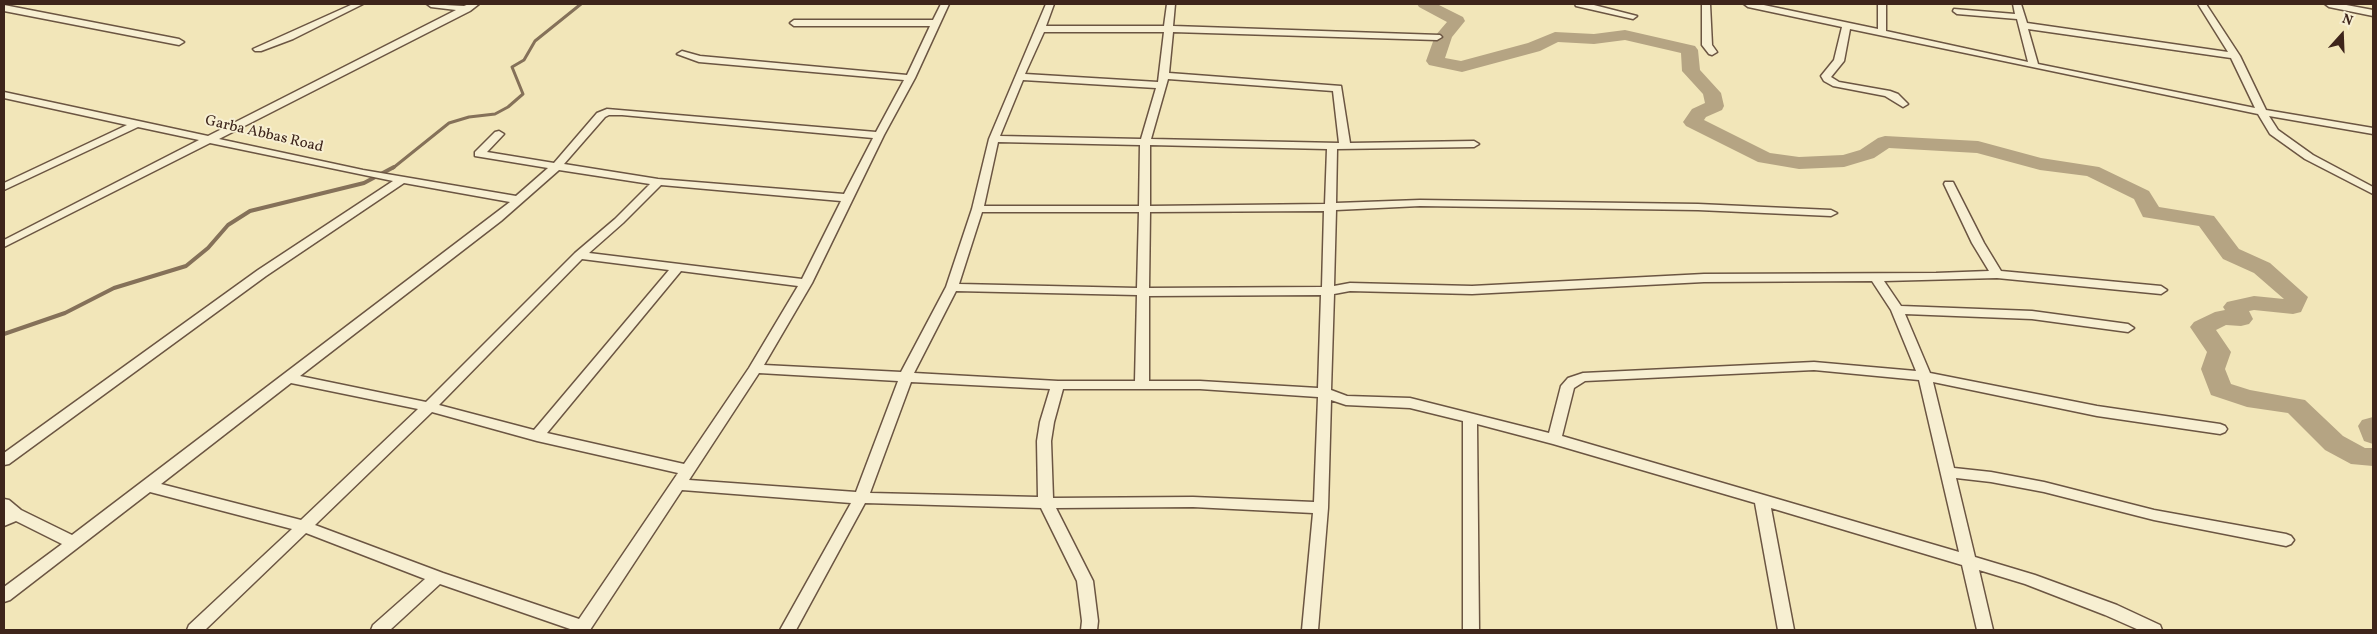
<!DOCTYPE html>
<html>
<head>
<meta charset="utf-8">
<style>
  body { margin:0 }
  #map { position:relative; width:2377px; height:634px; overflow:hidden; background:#f2e6b9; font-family:Vollkorn,serif }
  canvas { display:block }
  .frame { position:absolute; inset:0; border:5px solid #3e251b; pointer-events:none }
  .north { position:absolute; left:2317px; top:10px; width:50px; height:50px; -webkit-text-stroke:4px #f7efd2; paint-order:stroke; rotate:20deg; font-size:14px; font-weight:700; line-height:20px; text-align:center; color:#3e251b }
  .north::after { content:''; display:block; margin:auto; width:18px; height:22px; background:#3e251b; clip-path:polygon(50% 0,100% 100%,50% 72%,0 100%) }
</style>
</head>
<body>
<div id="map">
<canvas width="2377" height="634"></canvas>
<div class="frame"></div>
<div class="north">N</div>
</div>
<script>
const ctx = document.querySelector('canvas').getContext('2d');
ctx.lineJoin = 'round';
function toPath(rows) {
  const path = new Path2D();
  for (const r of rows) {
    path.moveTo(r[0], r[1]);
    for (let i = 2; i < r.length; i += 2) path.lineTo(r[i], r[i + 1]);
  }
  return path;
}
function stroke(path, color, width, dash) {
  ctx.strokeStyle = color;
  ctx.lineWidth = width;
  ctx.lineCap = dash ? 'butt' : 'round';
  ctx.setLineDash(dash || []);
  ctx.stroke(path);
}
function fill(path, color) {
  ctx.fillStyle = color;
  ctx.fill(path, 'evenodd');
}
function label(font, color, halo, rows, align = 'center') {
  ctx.font = font + ' Vollkorn,serif';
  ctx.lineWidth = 4;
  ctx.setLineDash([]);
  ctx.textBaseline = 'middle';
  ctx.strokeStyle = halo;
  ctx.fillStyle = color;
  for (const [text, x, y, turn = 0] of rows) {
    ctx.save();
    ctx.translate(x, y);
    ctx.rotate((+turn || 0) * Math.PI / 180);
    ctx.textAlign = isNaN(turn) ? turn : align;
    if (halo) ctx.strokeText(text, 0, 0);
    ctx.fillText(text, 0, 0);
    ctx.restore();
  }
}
const streamFar1 = toPath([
  [393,168,449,123,469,117,495,114,508,107,523,94,512,67,524,60,535,41,581,4]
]);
const stream = toPath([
  [4,334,65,313,114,288,186,266,208,248,228,225,250,211,364,183,394,167]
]);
const river = toPath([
  [1417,4,1437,4,1463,17,1465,21,1452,37,1445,58,1461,61,1528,43,1555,32,1594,34,1625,30,1695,46,1698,50,1700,70,1721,93,1724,106,1722,110,1706,117,1704,120,1770,153,1799,157,1843,155,1860,150,1878,138,1885,136,1978,141,2041,158,2099,167,2149,191,2159,207,2214,216,2239,249,2270,263,2308,297,2301,312,2293,314,2254,310,2249,311,2253,319,2249,324,2241,326,2226,325,2216,330,2231,352,2225,369,2231,384,2250,390,2305,400,2343,436,2365,448,2373,448,2373,466,2351,464,2325,450,2288,413,2247,407,2211,395,2201,369,2207,352,2190,327,2194,322,2215,312,2225,310,2223,307,2227,302,2254,296,2284,299,2254,273,2223,259,2199,226,2143,217,2134,199,2087,176,2040,170,1977,153,1889,148,1874,158,1844,167,1799,169,1758,162,1686,126,1683,122,1692,109,1705,103,1703,94,1682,71,1681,53,1625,40,1594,44,1558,42,1540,51,1462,72,1429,65,1426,61,1435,36,1447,22,1419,7,1417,4],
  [2373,417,2373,444,2364,441,2358,426,2362,420,2373,417]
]);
const minor = toPath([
  [353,4,363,4,293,39,261,51,255,51,253,49,353,4],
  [427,4,464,6,469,4,479,4,470,11,219,139,363,170,516,196,548,168,475,156,475,152,495,132,499,131,504,134,487,152,554,163,597,113,607,109,876,132,904,80,699,62,677,54,682,51,700,56,907,75,930,26,794,26,790,23,794,20,933,20,941,4,949,4,915,78,884,135,812,283,764,365,901,372,946,287,972,209,989,139,1046,4,1054,4,1046,26,1164,26,1167,4,1175,4,1173,26,1440,35,1442,37,1437,40,1173,32,1169,73,1341,86,1350,143,1474,141,1479,144,1474,147,1337,149,1336,203,1420,200,1698,204,1831,210,1837,213,1831,216,1698,210,1420,206,1336,210,1334,286,1350,283,1472,286,1704,274,1936,273,1989,271,1972,243,1944,184,1945,182,1953,182,1984,243,2001,271,2161,286,2167,290,2161,294,1997,278,1884,281,1901,306,2032,311,2128,324,2134,328,2128,332,2032,319,1905,314,1930,373,2097,406,2220,424,2225,426,2227,429,2225,432,2220,434,2097,416,1933,382,1954,468,1991,472,2044,482,2154,510,2286,534,2291,536,2294,540,2291,544,2286,546,2154,520,2044,492,1991,482,1956,478,1975,557,2035,575,2117,605,2160,625,2162,630,2139,630,2105,615,2025,584,1979,570,1993,630,1977,630,1962,565,1771,508,1794,630,1778,630,1755,503,1553,444,1477,424,1479,630,1463,630,1463,421,1410,408,1346,405,1331,400,1328,508,1318,630,1302,630,1313,513,1193,507,1056,508,1093,581,1098,621,1097,630,1081,630,1082,621,1077,581,1041,508,865,503,796,630,780,630,851,503,682,490,590,630,573,630,440,584,390,630,371,630,373,625,425,579,306,533,205,630,187,630,189,625,292,529,150,492,10,600,4,602,4,587,62,544,16,521,4,526,4,499,9,500,21,510,72,535,510,202,404,183,266,276,9,464,4,465,4,453,258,270,393,181,210,143,4,247,4,240,199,140,138,127,4,190,4,183,127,125,4,98,4,92,208,136,456,10,431,7,427,4],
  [1044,32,1164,32,1158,82,1025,74,1044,32],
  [1168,79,1333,91,1339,143,1151,139,1168,79],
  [1023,80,1156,88,1141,139,1000,136,1023,80],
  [609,115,622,115,873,138,844,194,658,179,564,164,605,117,609,115],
  [998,142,1140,145,1139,206,984,206,998,142],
  [1150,145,1327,149,1325,204,1150,206,1150,145],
  [559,170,650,184,615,219,575,253,426,402,300,376,501,221,559,170],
  [661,185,841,201,802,279,589,253,623,223,661,185],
  [1324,211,1322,287,1149,288,1150,212,1324,211],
  [982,212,1139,212,1137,288,959,284,982,212],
  [582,259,669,270,534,430,439,405,582,259],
  [681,271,798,286,749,368,684,464,547,433,681,271],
  [1872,281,1891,310,1916,371,1814,362,1583,373,1568,378,1561,386,1549,433,1410,398,1347,396,1331,390,1334,294,1350,291,1472,294,1704,282,1872,281],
  [956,291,1137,295,1135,381,1058,381,914,373,956,291],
  [1321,295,1318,388,1200,381,1149,381,1149,296,1321,295],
  [1814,370,1919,380,1959,552,1562,436,1574,388,1585,381,1814,370],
  [759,373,898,381,856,492,689,480,759,373],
  [911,382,1050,389,1040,422,1037,441,1038,497,870,493,911,382],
  [291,383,418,409,301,520,161,484,291,383],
  [1063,389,1200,389,1318,397,1314,502,1193,497,1053,498,1051,441,1054,422,1063,389],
  [432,412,537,441,678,473,579,619,443,573,315,525,432,412],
  [1575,4,1590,4,1637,16,1633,19,1576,6,1575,4],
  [1702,4,1710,4,1712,45,1717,52,1712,55,1709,54,1702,45,1702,4],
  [1744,4,1759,4,1878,29,1878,4,1886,4,1886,31,2028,62,2017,19,1957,14,1953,11,1954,9,2015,14,2013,4,2021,4,2027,23,2228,52,2198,4,2206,4,2240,56,2266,110,2373,128,2373,134,2269,116,2278,130,2313,155,2373,187,2373,194,2305,159,2270,134,2258,114,1850,29,1844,61,1831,77,1839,82,1890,91,1898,94,1908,104,1903,107,1885,96,1833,86,1824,81,1821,76,1834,60,1842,27,1748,7,1744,4],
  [2028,29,2231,58,2255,108,2038,64,2028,29],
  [2325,4,2341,4,2373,10,2373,16,2329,7,2325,4],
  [4,5,179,39,184,42,179,45,4,11,4,5]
]);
const streetNames = [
  ["Garba Abbas Road",264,135,13]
];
stroke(streamFar1, '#857159', 3);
stroke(stream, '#857159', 4);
fill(river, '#b5a483');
stroke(minor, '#6b5542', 3);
fill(minor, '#f7efd2');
label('15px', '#3e251b', '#f7efd2', streetNames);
</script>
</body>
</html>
